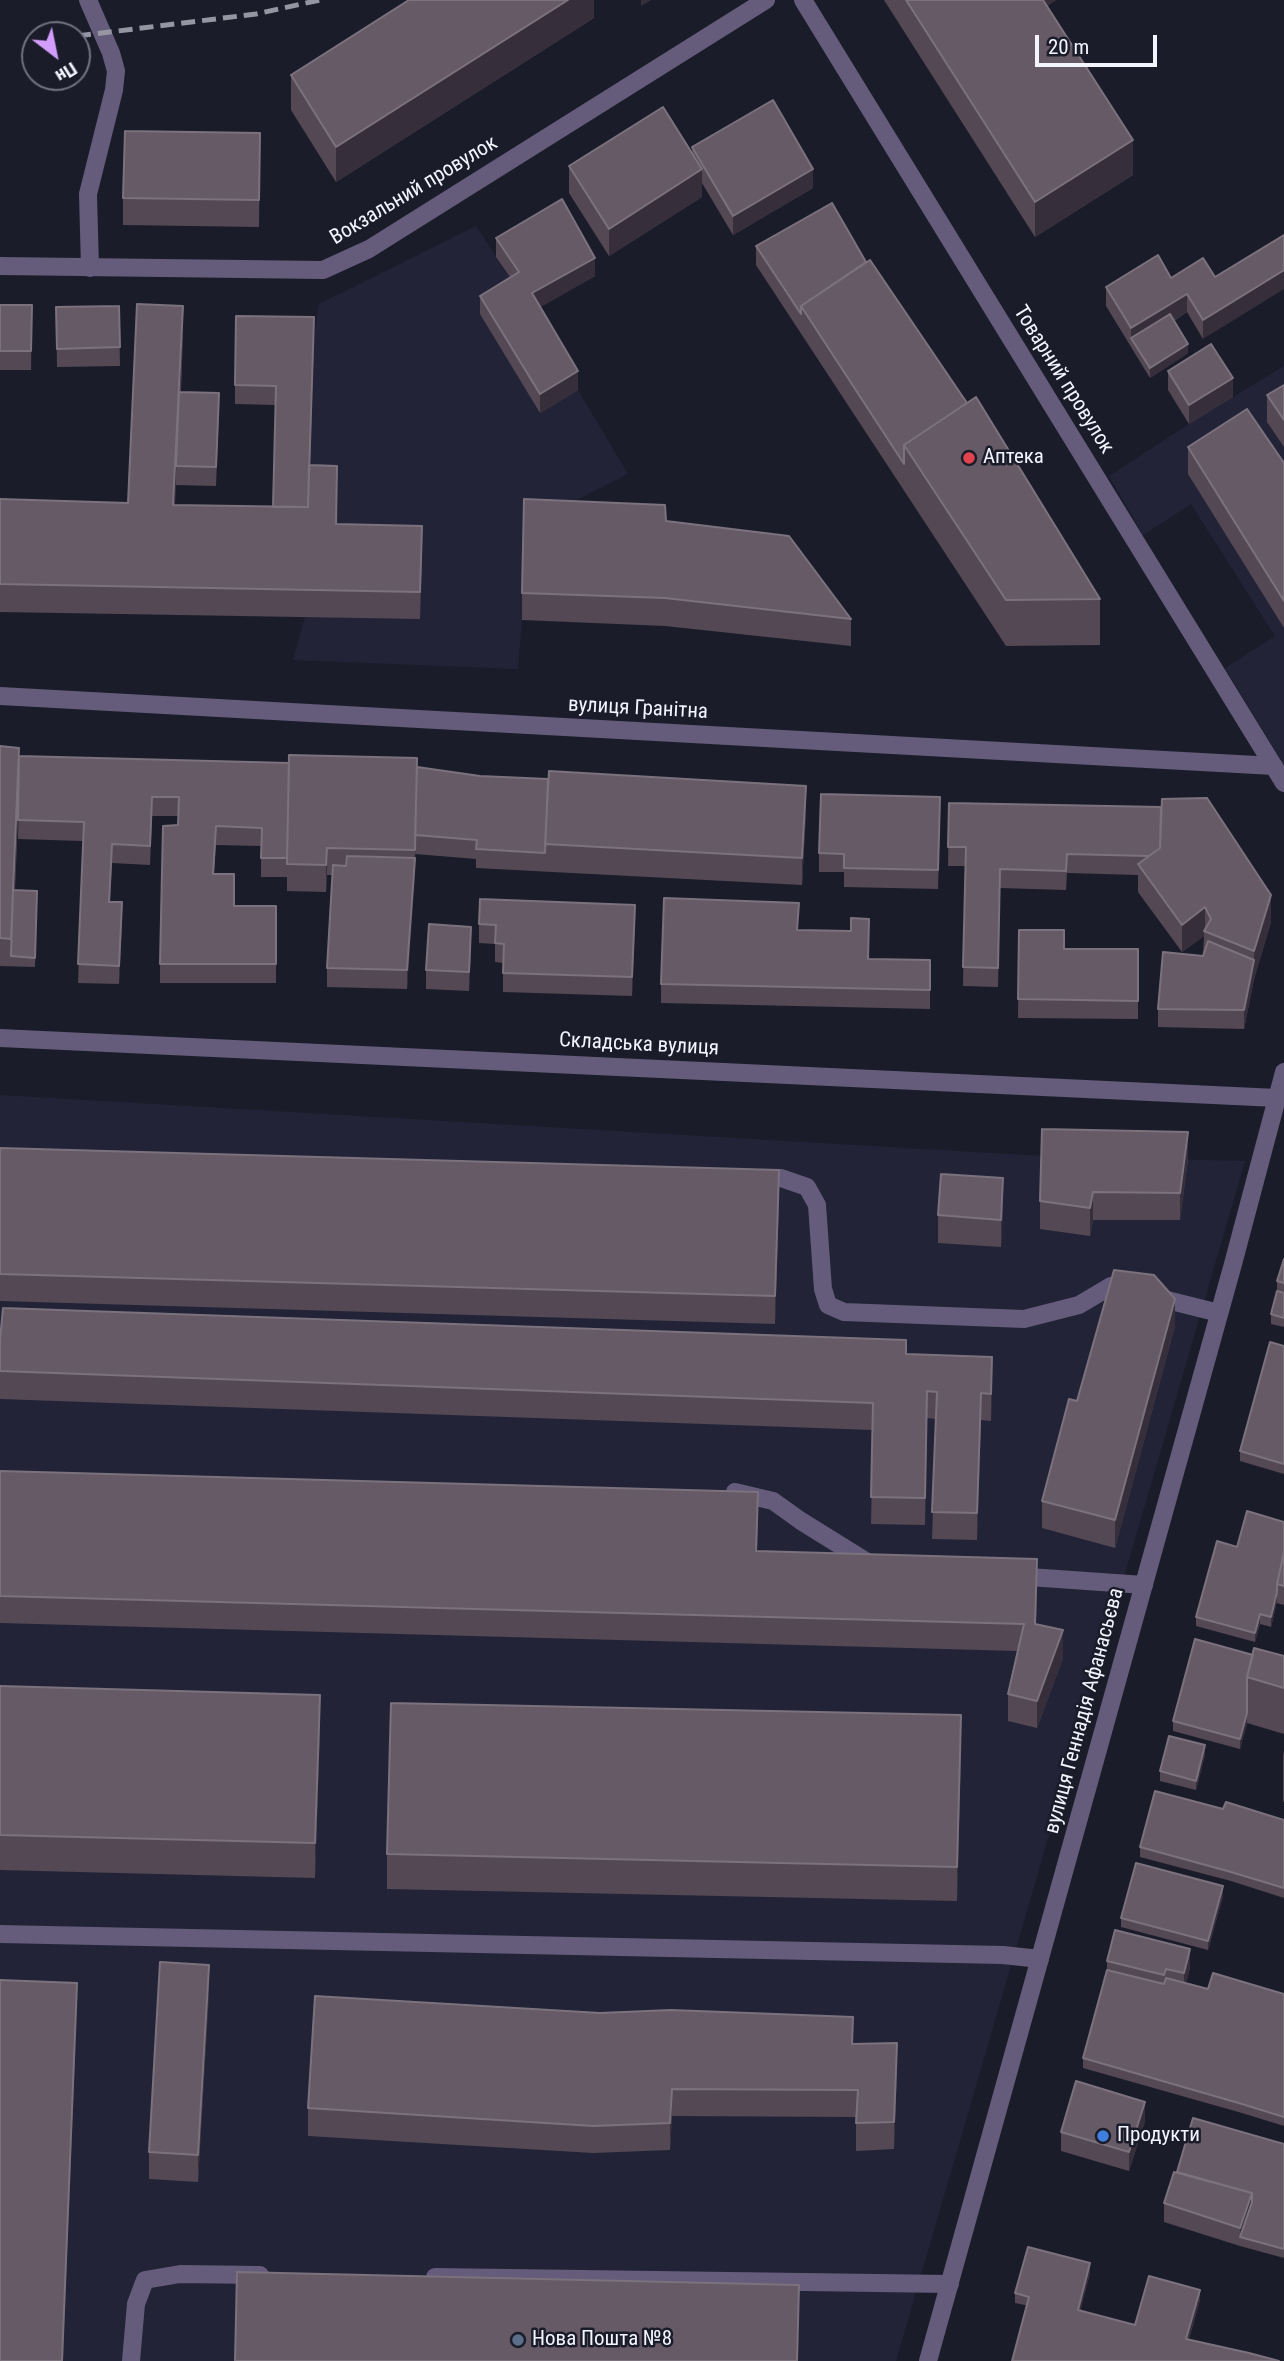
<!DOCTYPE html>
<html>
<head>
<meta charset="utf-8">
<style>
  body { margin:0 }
  #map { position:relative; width:1284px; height:2361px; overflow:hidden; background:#1b1c2a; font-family:"Roboto Condensed",sans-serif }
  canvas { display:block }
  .north { position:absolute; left:21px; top:21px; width:70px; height:70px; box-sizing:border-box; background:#1b1c2a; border:2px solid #71727f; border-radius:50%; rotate:148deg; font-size:19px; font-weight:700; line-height:28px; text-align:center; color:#f3f4fe }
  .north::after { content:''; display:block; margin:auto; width:24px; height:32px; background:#d29dfd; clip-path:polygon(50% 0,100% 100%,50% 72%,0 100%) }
  .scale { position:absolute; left:1035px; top:35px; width:122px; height:32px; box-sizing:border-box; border:4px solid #f3f4fe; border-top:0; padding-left:9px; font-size:21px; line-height:24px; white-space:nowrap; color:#f3f4fe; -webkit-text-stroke:5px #1b1c2a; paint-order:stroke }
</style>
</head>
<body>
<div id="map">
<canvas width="1284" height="2361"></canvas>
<div class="north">Пн</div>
<div class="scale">20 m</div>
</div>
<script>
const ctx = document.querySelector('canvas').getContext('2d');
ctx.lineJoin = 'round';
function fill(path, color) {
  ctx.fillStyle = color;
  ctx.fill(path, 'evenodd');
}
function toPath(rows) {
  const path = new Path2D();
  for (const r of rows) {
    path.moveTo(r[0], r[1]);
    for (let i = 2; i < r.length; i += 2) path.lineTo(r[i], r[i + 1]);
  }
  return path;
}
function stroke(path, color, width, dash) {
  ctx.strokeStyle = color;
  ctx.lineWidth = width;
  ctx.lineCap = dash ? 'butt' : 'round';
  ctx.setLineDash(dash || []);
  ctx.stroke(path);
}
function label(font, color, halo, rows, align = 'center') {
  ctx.font = font + ' "Roboto Condensed",sans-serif';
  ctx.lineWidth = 5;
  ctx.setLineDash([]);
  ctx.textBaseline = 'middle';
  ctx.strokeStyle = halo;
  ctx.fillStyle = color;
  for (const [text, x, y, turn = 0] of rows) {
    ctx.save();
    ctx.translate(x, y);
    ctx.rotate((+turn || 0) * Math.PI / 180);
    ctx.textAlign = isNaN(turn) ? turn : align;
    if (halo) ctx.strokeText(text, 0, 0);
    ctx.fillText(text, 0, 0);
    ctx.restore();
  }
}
const built = toPath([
  [476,226,519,291,628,474,524,526,522,620,518,669,293,660,305,617,314,336,319,304],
  [1284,366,1284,765,1225,668,1275,636,1191,504,1143,535,1109,476,1189,424],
  [0,1095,1042,1156,1245,1161,896,2361,0,2361]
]);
const service = toPath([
  [88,0,111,53,116,71,114,90,88,194,90,268],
  [756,1178,781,1178,807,1187,817,1205,823,1289,828,1305,844,1312,1024,1319,1079,1305,1111,1286,1219,1313],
  [735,1492,773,1501,801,1521,875,1567],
  [1015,1576,1144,1585],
  [0,1934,1003,1955,1040,1959],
  [435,2277,950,2284],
  [131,2361,136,2304,145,2280,180,2274,260,2275]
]);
const minor = toPath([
  [803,0,1284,783],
  [0,266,323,270,369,249,766,0],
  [0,696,1274,766],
  [0,1038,1277,1098],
  [928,2361,1233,1264,1284,1072]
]);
const rail = toPath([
  [77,36,256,14,320,0]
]);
const wall = toPath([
  [594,0,594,18,336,182,291,110,291,75],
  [884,0,1056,0,1047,6,1133,175,1035,237],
  [260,133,259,227,123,225,123,198],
  [692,147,813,188,733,235,702,183,702,197,609,256,569,193,569,166,692,154],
  [496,238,595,276,540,307,578,390,540,413,480,314,480,296,510,277,496,257],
  [756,246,866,262,1100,599,1100,645,1006,646,756,265],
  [1203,258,1203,339,1187,312,1174,321,1188,353,1150,378,1106,306,1106,287,1171,278],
  [0,305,32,305,31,370,0,370],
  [119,306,120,366,57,367,56,307],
  [183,333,181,392,219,412,216,486,176,485,176,473,175,505,273,507,276,405,235,404,235,385,314,336,310,465,337,494,337,524,422,553,420,619,0,612,0,499,128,503],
  [1168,371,1233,397,1189,424,1168,390],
  [1284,385,1284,447,1267,422,1267,395],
  [1188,447,1284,463,1284,628,1188,474],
  [666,521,851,619,851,646,665,626,522,620,522,593],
  [0,746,19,756,417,767,480,776,806,813,802,885,476,868,476,859,415,854,407,989,327,987,327,968,333,875,327,875,326,892,287,891,287,877,261,877,261,846,216,845,214,874,234,906,276,906,276,983,160,983,160,964,179,816,152,816,150,865,112,863,110,902,122,921,119,984,78,983,83,841,18,839,19,796,15,890,37,891,35,967,0,966],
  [949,803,1161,807,1271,922,1254,979,1244,1029,1158,1027,1158,1009,1203,956,1204,936,1182,952,1138,892,1138,875,1067,873,1066,890,1000,888,998,987,963,986,965,866,948,866],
  [940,815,938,889,844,887,844,872,819,872,819,853],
  [479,924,635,924,632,996,503,992,503,963,495,962,495,944,479,943],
  [798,930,869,959,930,960,930,1009,661,1003,661,984],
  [1019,930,1064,949,1138,949,1138,1019,1018,1018],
  [471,946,469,991,426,989,426,970],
  [0,1148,779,1198,775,1324,0,1301],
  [1188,1159,1180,1220,1093,1220,1090,1236,1040,1229,1040,1201],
  [1003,1205,1001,1247,938,1243,938,1215],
  [1284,1259,1284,1327,1271,1324,1271,1314,1277,1291,1277,1281],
  [1175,1326,1115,1548,1042,1528,1042,1501],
  [0,1340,906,1354,992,1384,991,1421,981,1420,977,1540,932,1539,936,1419,927,1418,925,1525,871,1524,873,1430,0,1399],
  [1284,1346,1284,1474,1240,1461,1240,1451],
  [0,1471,758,1519,757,1551,1037,1587,1036,1624,1063,1658,1037,1728,1008,1721,1008,1694,1017,1651,0,1623],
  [1284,1522,1284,1605,1277,1603,1277,1601,1271,1627,1260,1624,1255,1642,1196,1626,1196,1617],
  [1253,1655,1284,1656,1284,1734,1247,1723,1240,1749,1173,1731,1173,1721],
  [0,1686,320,1729,315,1878,0,1870],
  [961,1750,957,1901,387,1889,387,1854],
  [1284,1751,1284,1802,1283,1802,1283,1756],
  [1205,1755,1196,1790,1160,1781,1160,1771],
  [1223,1809,1284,1820,1284,1898,1231,1881,1140,1857,1140,1847],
  [1223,1896,1208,1950,1121,1927,1121,1918],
  [1107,1961,1190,1968,1186,1983,1208,1989,1284,1994,1284,2126,1242,2113,1083,2068,1083,2058,1107,1970],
  [209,1993,198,2182,149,2179,149,2152],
  [600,2013,853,2044,897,2071,894,2149,856,2151,856,2117,672,2116,670,2150,593,2153,308,2136,308,2108],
  [1145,2121,1129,2171,1061,2151,1061,2132],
  [1284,2144,1284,2258,1240,2246,1164,2222,1164,2203,1177,2172],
  [1090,2273,1080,2311,1135,2325,1200,2300,1189,2339,1015,2303,1015,2293]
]);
const shadedWall = toPath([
  [568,0,594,0,594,18,336,182,336,147],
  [641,0,651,0,641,6],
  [1032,0,1056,0,1032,16],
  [1133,140,1133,175,1035,237,1035,202],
  [702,169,702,197,609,256,609,229],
  [813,169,813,188,733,235,733,216],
  [595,258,595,276,532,312,532,293],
  [1284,270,1284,289,1203,339,1203,320],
  [1187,294,1187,312,1135,345,1131,338,1131,347,1131,328],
  [183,306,183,333,173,532,173,505],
  [1188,344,1188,353,1150,378,1150,368],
  [578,371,578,390,540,413,540,394],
  [1233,378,1233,397,1189,424,1189,405],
  [19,748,19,775,12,956,11,939],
  [417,758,415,877,407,989,407,970,415,858],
  [806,786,806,813,802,885,802,858],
  [327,848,327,875,326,892,326,865],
  [1271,895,1271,922,1254,979,1244,1029,1244,1010,1254,960,1254,951],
  [122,902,122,921,119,984,119,966],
  [635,905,635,924,632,996,632,977],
  [1205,907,1205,931,1204,931,1204,936,1182,952,1182,925],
  [471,927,471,946,469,991,469,972],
  [1188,1132,1188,1159,1180,1220,1180,1193],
  [779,1170,779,1198,775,1324,775,1296],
  [1003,1178,1003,1205,1001,1247,1001,1220],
  [1093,1192,1093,1220,1090,1236,1090,1208],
  [1175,1299,1175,1326,1115,1548,1115,1520],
  [992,1357,992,1384,991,1421,991,1394],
  [981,1393,981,1420,977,1540,977,1513],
  [1037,1559,1037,1587,1035,1651,1035,1624],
  [1277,1592,1277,1601,1271,1627,1271,1617],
  [1260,1614,1260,1624,1255,1642,1255,1633],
  [1063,1630,1063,1658,1037,1728,1037,1701],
  [320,1695,320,1729,315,1878,315,1843],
  [1247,1713,1247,1723,1240,1749,1240,1739],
  [961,1715,961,1750,957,1901,957,1867],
  [1205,1745,1205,1755,1196,1790,1196,1781],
  [1223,1886,1223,1896,1208,1950,1208,1941],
  [1190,1949,1190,1968,1184,1992,1184,1973],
  [209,1965,209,1993,198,2182,198,2155],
  [77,1983,77,2010,63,2361,62,2361],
  [897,2043,897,2071,894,2149,894,2122],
  [672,2089,672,2116,670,2150,670,2123],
  [1145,2102,1145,2121,1129,2171,1129,2152],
  [1252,2193,1252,2212,1240,2237,1240,2228],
  [1090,2263,1090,2273,1078,2320,1078,2310],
  [1200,2290,1200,2300,1186,2348,1186,2339]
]);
const building = toPath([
  [409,0,568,0,336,147,291,75,409,0],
  [906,0,1043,0,1133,140,1035,202,906,0],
  [773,100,813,169,733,216,692,147,773,100],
  [663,107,702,169,609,229,569,166,663,107],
  [125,131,260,133,259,200,123,198,125,131],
  [562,199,595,258,532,293,578,371,540,394,480,296,519,272,496,238,562,199],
  [832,203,866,262,801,306,801,314,756,246,832,203],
  [1284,235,1284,270,1203,320,1187,294,1131,328,1106,287,1158,255,1171,278,1203,258,1215,277,1284,235],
  [870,260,967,403,904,445,904,464,801,306,870,260],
  [137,304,183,306,173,505,308,507,309,465,337,466,336,524,422,526,420,592,0,584,0,499,128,503,137,304],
  [0,305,32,305,31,351,0,351,0,305],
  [119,306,120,347,57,349,56,307,119,306],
  [1170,314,1188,344,1150,368,1131,338,1170,314],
  [236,316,314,317,308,507,273,507,276,386,235,385,236,316],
  [1211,344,1233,378,1189,405,1168,371,1211,344],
  [1284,385,1284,420,1267,395,1284,385],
  [179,392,219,393,216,467,176,466,179,392],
  [976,397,1100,599,1006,600,904,445,976,397],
  [1247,409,1284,463,1284,601,1188,447,1247,409],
  [524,499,665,505,666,521,789,536,851,619,665,598,522,593,524,499],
  [0,746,19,748,11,939,0,938,0,746],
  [289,755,417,758,415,850,327,848,326,865,287,864,289,755],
  [19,756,289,763,287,858,261,858,262,828,216,826,213,874,234,874,234,906,276,906,276,964,160,964,163,826,178,825,179,797,152,797,150,846,112,844,109,902,122,902,119,966,78,964,84,822,18,820,19,756],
  [417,767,480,776,548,779,545,853,476,849,477,840,415,835,417,767],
  [549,771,806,786,802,858,545,844,549,771],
  [821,794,940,797,938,870,844,868,844,854,819,853,821,794],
  [1207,798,1271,895,1254,951,1204,931,1211,919,1205,907,1182,925,1138,864,1160,848,1162,799,1207,798],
  [949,803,1161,807,1160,848,1149,856,1067,854,1066,871,1000,869,998,968,963,967,966,847,948,847,949,803],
  [347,856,415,858,407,970,327,968,333,865,346,866,347,856],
  [13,890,37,891,35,958,11,956,13,890],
  [664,898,799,903,797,930,851,931,851,918,869,919,868,959,930,960,930,990,661,984,664,898],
  [480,899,635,905,632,977,503,973,504,944,495,943,496,925,479,924,480,899],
  [429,924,471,927,469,972,426,970,429,924],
  [1019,930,1064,930,1064,949,1138,949,1138,1001,1018,999,1019,930],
  [1208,941,1254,960,1244,1010,1158,1009,1163,952,1203,956,1208,941],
  [1042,1129,1188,1132,1180,1193,1093,1192,1090,1208,1040,1201,1042,1129],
  [0,1148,779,1170,775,1296,0,1274,0,1148],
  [941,1174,1003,1178,1001,1220,938,1215,941,1174],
  [1284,1259,1284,1283,1277,1281,1284,1259],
  [1114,1270,1154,1275,1175,1299,1115,1520,1042,1501,1069,1399,1077,1401,1114,1270],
  [1277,1291,1284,1293,1284,1318,1271,1314,1277,1291],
  [3,1308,906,1340,906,1354,992,1357,991,1394,981,1393,977,1513,932,1512,937,1392,927,1391,925,1498,871,1497,873,1403,0,1371,0,1340,3,1308],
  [1270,1342,1284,1346,1284,1464,1240,1451,1270,1342],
  [0,1471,758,1492,756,1551,1037,1559,1035,1624,1063,1630,1037,1701,1008,1694,1024,1624,0,1596,0,1471],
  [1247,1511,1284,1522,1284,1552,1277,1584,1277,1592,1271,1617,1260,1614,1255,1633,1196,1617,1217,1541,1237,1547,1247,1511],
  [1284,1552,1284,1586,1277,1584,1284,1552],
  [1195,1639,1253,1655,1247,1677,1247,1713,1240,1739,1173,1721,1195,1639],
  [1254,1648,1284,1656,1284,1688,1247,1677,1254,1648],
  [0,1686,320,1695,315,1843,0,1835,0,1686],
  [391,1703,961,1715,957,1867,387,1854,391,1703],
  [1169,1736,1205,1745,1196,1781,1160,1771,1169,1736],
  [1155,1791,1223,1809,1226,1802,1284,1820,1284,1888,1231,1872,1140,1847,1155,1791],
  [1136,1863,1223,1886,1208,1941,1121,1918,1136,1863],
  [1115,1930,1190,1949,1184,1973,1166,1969,1164,1975,1107,1961,1115,1930],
  [160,1962,209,1965,198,2155,149,2152,160,1962],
  [1107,1970,1164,1984,1166,1978,1208,1989,1213,1973,1284,1994,1284,2117,1242,2104,1083,2058,1107,1970],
  [0,1980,77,1983,62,2361,0,2361,0,1980],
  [315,1996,600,2013,671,2010,853,2017,852,2044,897,2043,894,2122,856,2123,858,2090,672,2089,670,2123,593,2126,308,2108,315,1996],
  [1076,2081,1145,2102,1129,2152,1061,2132,1076,2081],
  [1193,2118,1284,2144,1284,2249,1240,2237,1252,2202,1252,2193,1177,2172,1193,2118],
  [1174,2172,1252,2193,1240,2228,1164,2203,1174,2172],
  [1028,2247,1090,2263,1078,2310,1135,2325,1149,2276,1200,2290,1186,2339,1249,2353,1279,2361,1012,2361,1029,2297,1015,2293,1028,2247],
  [237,2272,799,2285,797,2361,235,2361,237,2272]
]);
const markers = [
  [969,458,7,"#e0444e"],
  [1103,2136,7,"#3f7fe0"],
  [518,2340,7,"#5c6f8a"]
];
const streetNames = [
  ["Вокзальний провулок",414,191,-31],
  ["Товарний провулок",1063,380,58],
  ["вулиця Гранітна",638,709,3],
  ["Складська вулиця",639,1045,3],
  ["вулиця Геннадія Афанасьєва",1085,1711,-75]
];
const poiNames = [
  ["Аптека",983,458],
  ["Продукти",1117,2136],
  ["Нова Пошта №8",532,2340]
];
fill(built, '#222337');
stroke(service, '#645c7a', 18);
stroke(minor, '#645c7a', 18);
stroke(rail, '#9596a2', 5, [14, 7]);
fill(wall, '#544854');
fill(shadedWall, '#362f3b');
fill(building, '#655a66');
stroke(building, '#7b727e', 2);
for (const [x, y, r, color] of markers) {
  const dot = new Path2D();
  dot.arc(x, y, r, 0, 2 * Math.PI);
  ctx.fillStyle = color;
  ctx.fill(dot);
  stroke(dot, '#1b1c2a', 2.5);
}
label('21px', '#f3f4fe', '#1b1c2a', streetNames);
label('21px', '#f3f4fe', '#1b1c2a', poiNames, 'left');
</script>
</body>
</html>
